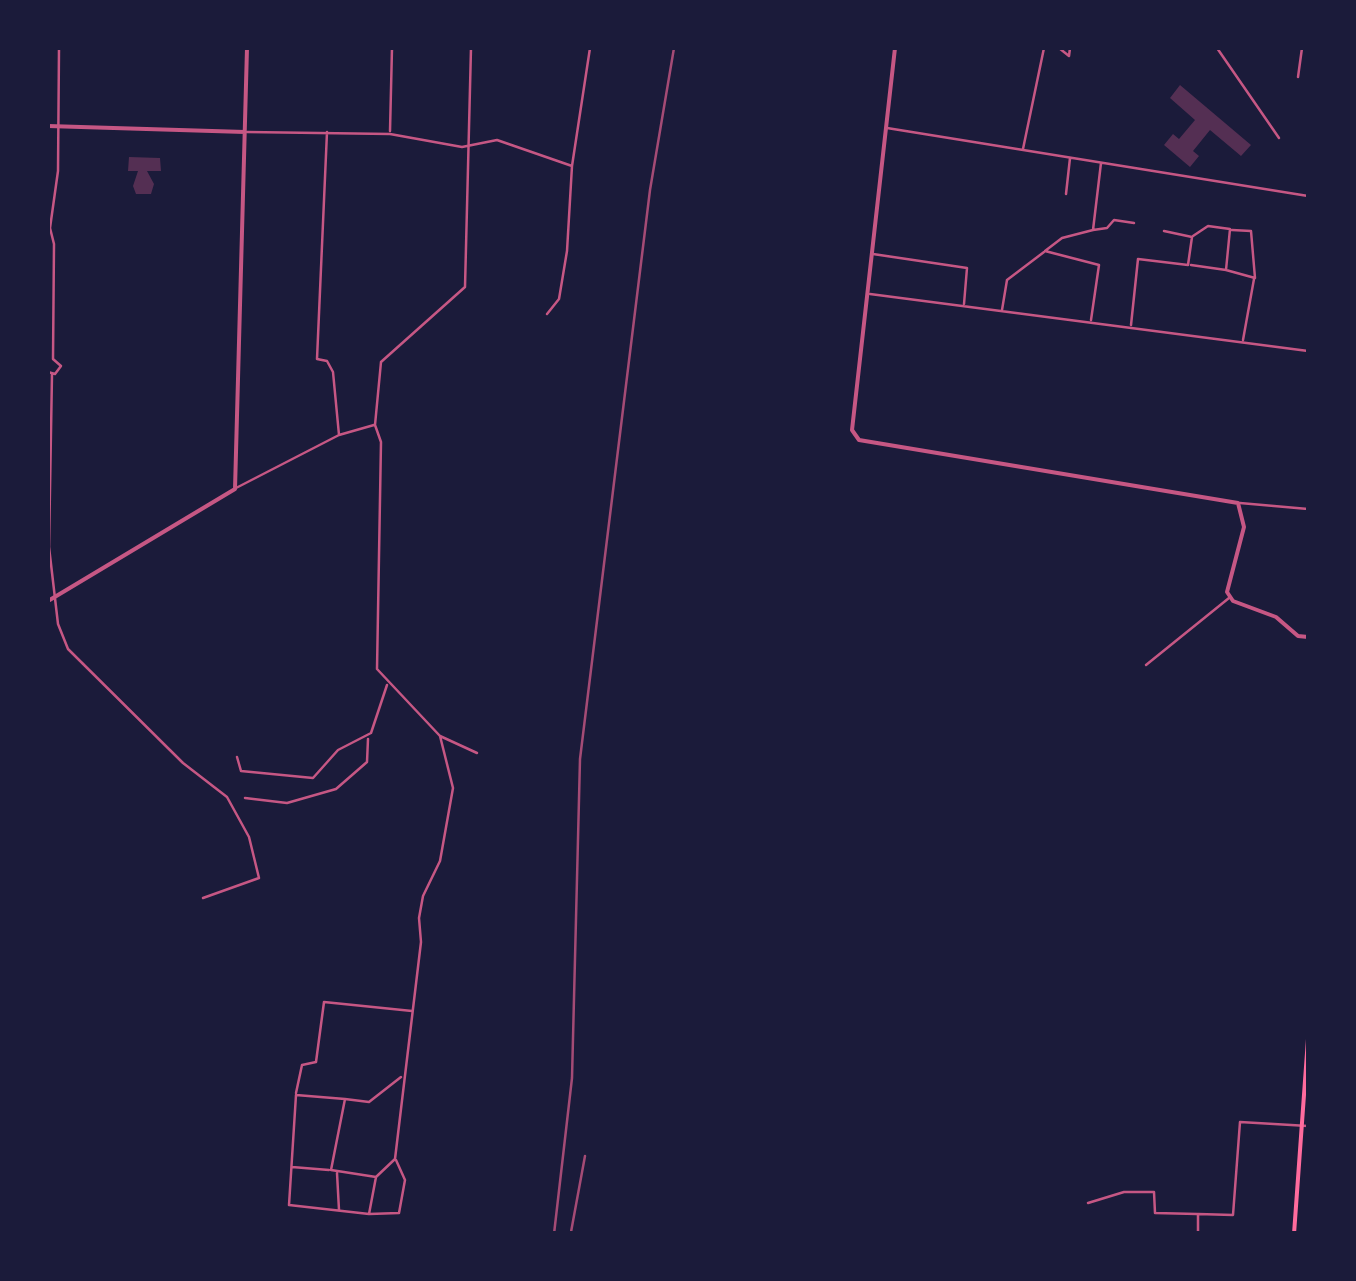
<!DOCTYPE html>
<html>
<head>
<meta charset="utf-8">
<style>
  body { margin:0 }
  #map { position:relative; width:1356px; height:1281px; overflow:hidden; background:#1b1b3a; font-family:Arial,sans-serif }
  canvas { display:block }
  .frame { position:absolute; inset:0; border:50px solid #1b1b3a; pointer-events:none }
</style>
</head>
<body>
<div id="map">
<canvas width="1356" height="1281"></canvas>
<div class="frame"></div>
</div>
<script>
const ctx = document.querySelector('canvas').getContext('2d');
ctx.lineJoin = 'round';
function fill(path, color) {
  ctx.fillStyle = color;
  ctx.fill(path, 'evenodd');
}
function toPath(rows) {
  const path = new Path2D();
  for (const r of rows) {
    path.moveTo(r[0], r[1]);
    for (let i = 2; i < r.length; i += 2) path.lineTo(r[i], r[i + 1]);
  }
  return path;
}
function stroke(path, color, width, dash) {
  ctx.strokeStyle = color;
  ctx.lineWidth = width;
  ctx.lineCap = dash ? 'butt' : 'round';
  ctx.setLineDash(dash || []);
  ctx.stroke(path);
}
const building = toPath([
  [1180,85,1251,145,1241,156,1210,130,1193,151,1199,156,1190,167,1164,145,1173,134,1179,139,1195,120,1170,98],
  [129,157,160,158,161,171,147,171,154,184,151,194,136,194,133,186,138,171,128,171]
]);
const minor = toPath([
  [471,48,465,287,381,362,375,425,381,442,377,669,440,736,477,753],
  [1059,48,1069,56,1070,48],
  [1217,48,1279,138],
  [1298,77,1302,48],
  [887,128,1308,196],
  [390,131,392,48],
  [247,132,390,134,462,147,497,140,572,166],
  [327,132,317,359,327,361,333,372,339,435],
  [1023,149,1044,48],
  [1101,163,1093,230,1107,228,1114,220,1134,223],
  [1066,194,1070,158],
  [873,254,967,268,964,304],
  [1191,265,1226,270,1230,229,1208,226,1193,236],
  [1226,270,1255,278,1251,231,1232,230],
  [870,294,1308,351],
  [1002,310,1007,280,1044,252],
  [547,314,559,299,567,251,572,166,590,48],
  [1091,320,1099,265,1045,251,1062,238,1093,230],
  [1131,325,1138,259,1188,265,1192,237,1164,231],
  [1243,340,1254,279],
  [48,372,55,374,61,366,53,359,54,244,50,228,58,171,59,48],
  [52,374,49,547,58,624,68,649,183,763,227,797,249,837,259,878,203,898],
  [236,488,339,435,374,425],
  [1240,503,1308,509],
  [1146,665,1229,598],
  [237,757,241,771,313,778,338,750,371,733,387,685],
  [245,798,287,803,336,789,367,762,368,739],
  [296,1093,302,1065,316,1062,324,1002,412,1011],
  [345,1099,369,1102,401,1077],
  [292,1167,329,1170],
  [337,1173,339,1210],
  [376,1177,369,1214,399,1213,405,1180,396,1160],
  [1088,1203,1124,1192,1154,1192,1155,1213,1197,1214],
  [369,1214,289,1205,296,1095,345,1099,331,1170,376,1177,395,1159,421,942,419,918,423,896,440,861,453,788,440,736],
  [1198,1234,1198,1214,1233,1215,1240,1122,1308,1126]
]);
const tertiary = toPath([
  [895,48,852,430,859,440,1238,503,1244,527,1227,592,1233,601,1276,617,1298,636,1308,637],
  [48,126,245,132],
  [48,601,235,489,247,48]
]);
const secondary = toPath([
  [1294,1234,1308,1039]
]);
const rail = toPath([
  [571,1232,585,1156],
  [554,1234,572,1078,580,759,650,190,674,48]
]);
fill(building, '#542f53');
stroke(minor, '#c65784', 2.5);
stroke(tertiary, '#c65784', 4);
stroke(secondary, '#ff6b9d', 4);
stroke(rail, '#a44b75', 2.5);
</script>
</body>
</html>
